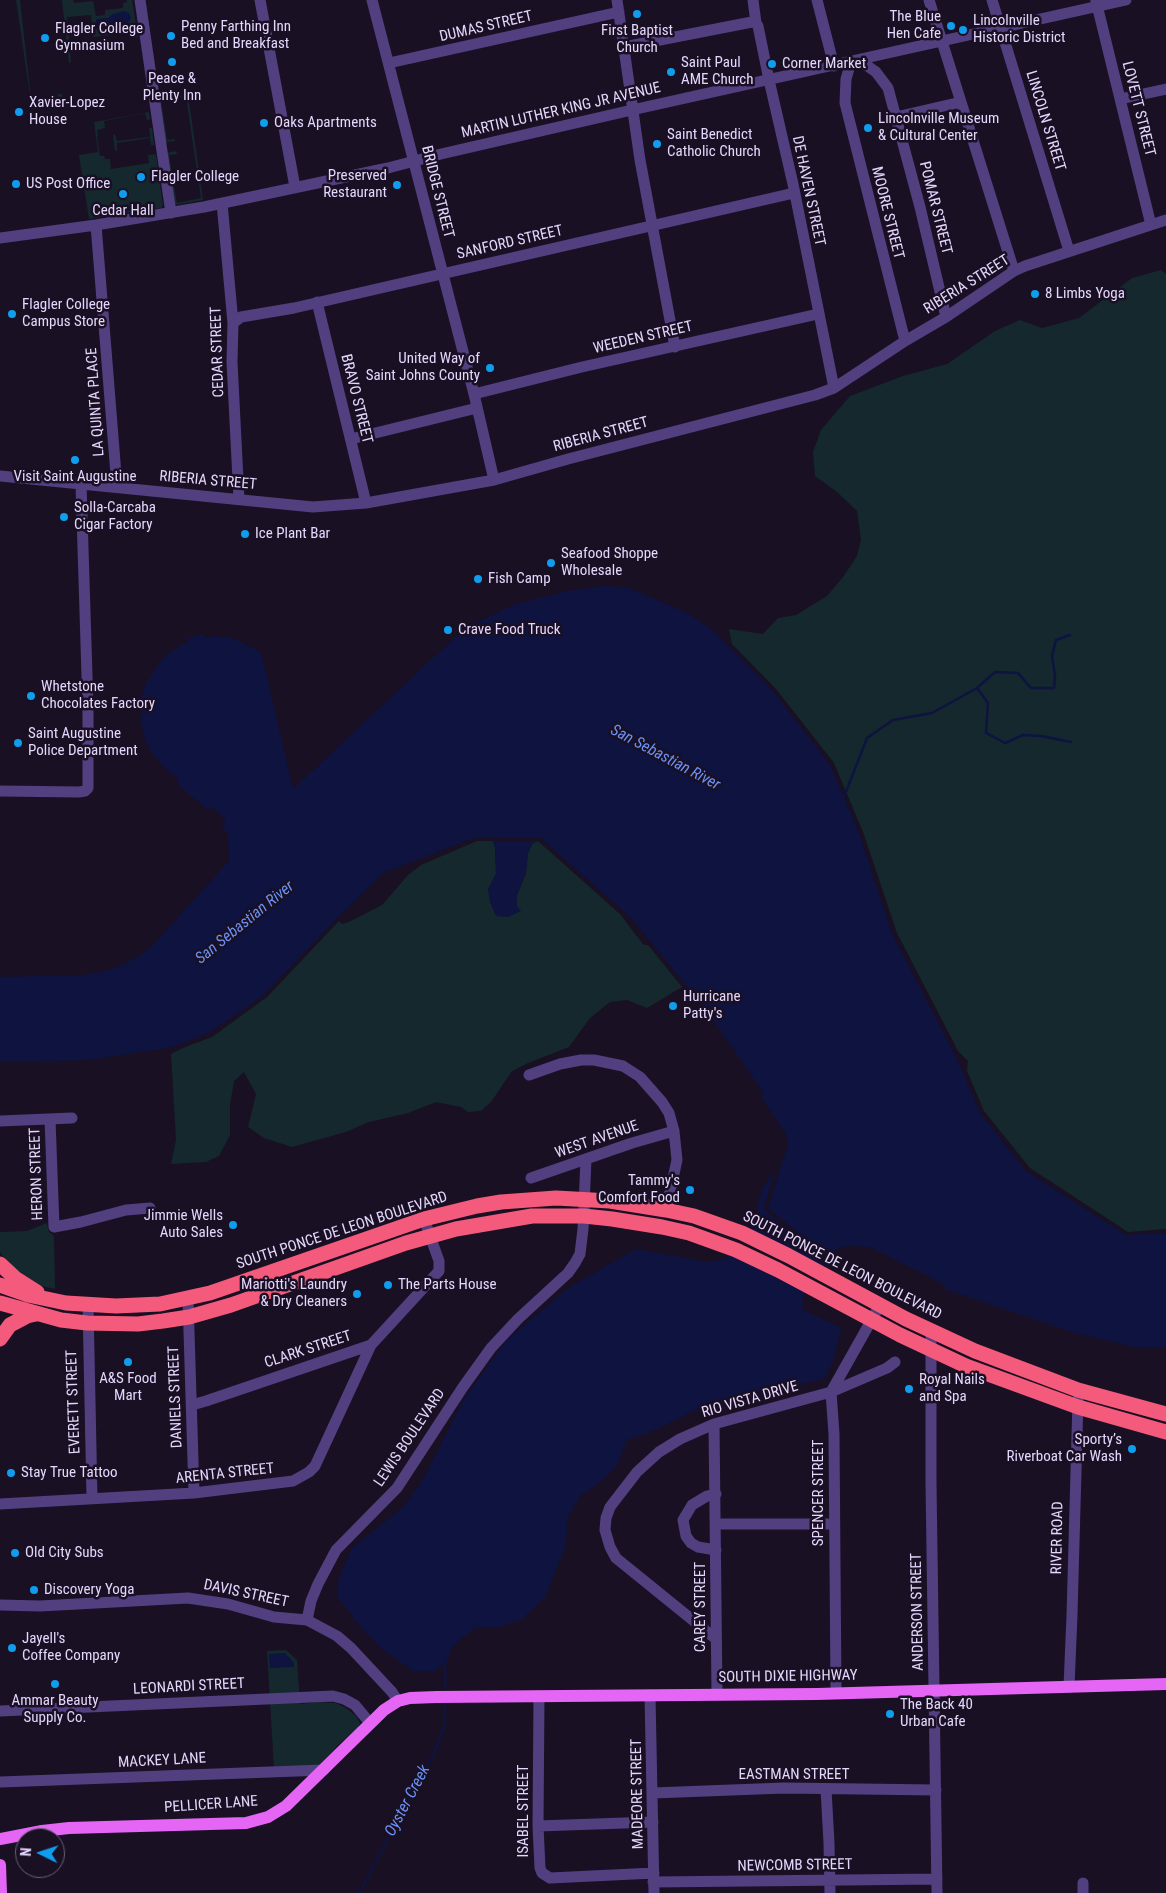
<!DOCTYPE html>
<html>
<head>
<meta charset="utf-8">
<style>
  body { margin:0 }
  #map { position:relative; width:1166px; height:1893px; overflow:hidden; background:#191024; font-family:"Roboto Condensed",sans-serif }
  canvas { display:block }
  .north { position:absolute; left:15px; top:1828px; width:50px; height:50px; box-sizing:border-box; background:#191024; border:1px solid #6b5f7a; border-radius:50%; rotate:274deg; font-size:14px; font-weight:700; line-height:20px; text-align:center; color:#e5d6fc }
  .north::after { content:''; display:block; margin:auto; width:18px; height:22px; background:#109dee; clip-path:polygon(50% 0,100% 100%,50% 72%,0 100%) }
</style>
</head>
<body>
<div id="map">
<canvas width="1166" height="1893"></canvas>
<div class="north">N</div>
</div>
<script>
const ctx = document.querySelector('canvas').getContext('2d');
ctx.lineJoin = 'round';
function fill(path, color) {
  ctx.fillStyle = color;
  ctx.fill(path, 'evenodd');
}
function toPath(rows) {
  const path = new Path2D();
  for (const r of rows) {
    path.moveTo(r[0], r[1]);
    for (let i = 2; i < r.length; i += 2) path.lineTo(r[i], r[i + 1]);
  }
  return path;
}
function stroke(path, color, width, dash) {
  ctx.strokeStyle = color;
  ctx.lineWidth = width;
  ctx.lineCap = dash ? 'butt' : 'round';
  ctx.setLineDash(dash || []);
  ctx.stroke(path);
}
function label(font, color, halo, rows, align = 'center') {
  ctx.font = font + ' "Roboto Condensed",sans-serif';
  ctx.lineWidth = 5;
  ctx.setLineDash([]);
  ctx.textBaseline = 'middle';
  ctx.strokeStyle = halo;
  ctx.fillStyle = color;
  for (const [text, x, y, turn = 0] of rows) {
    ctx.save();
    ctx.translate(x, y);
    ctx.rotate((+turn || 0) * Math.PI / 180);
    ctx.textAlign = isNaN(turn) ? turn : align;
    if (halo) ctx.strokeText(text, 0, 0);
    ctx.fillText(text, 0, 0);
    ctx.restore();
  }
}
const green = toPath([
  [16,0,20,0,32,108,59,105,58,94,62,94,64,104,90,102,32,109],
  [62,0,73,0,74,3,93,1,96,16,105,15,105,10,123,8,123,3,127,2,127,0,132,0,138,37,130,38,129,33,93,37,91,15,67,17,71,62,69,63],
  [188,94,203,200,175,205,167,153,176,151,177,154,169,155,177,203,201,198,186,97,161,100,167,140,175,139,175,141,165,142,159,99],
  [149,112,150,119,147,120,145,113,104,121,105,128,97,130,98,136,97,137,100,156,104,156,105,159,110,159,111,169,149,163,148,155,156,154,163,205,161,208,89,219,79,155,98,152,94,122],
  [149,128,152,128,154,145,151,145,150,138,117,143,117,150,115,151,113,135,115,134,117,141,150,137],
  [1161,270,1166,274,1166,1229,1128,1232,1030,1168,984,1111,967,1071,968,1061,958,1051,897,933,863,832,834,763,776,689,732,644,729,629,763,634,778,618,796,615,827,596,843,577,857,556,861,540,857,511,837,492,815,476,813,452,821,430,850,396,903,376,947,364,995,331,1020,320,1042,328,1079,318,1132,278],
  [477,841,493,841,495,848,496,874,488,889,517,906,517,895,526,873,528,853,532,844,538,841,621,915,635,934,644,945,648,945,682,987,647,1008,627,1000,610,1002,590,1018,569,1047,528,1063,512,1071,491,1102,481,1111,468,1112,461,1107,436,1102,408,1113,369,1122,346,1132,292,1147,264,1138,248,1127,256,1094,244,1072,234,1081,230,1105,230,1135,219,1156,206,1162,171,1164,176,1140,171,1054,185,1047,212,1037,267,997,339,921,342,924,349,922,382,905,408,875,421,865],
  [47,1223,49,1232,54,1236,55,1289,42,1286,10,1266,0,1252,0,1232,27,1231],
  [286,1650,297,1660,300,1704,319,1702,336,1703,346,1708,356,1716,360,1723,358,1728,338,1745,320,1766,274,1768,267,1651]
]);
const water = toPath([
  [124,11,129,13,131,17,130,21,124,27,103,30,100,29,96,25,96,19,108,18,113,14],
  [606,586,629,588,687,613,711,629,773,691,830,765,859,833,892,934,957,1059,980,1113,1026,1171,1126,1235,1166,1233,1166,1348,1134,1347,1075,1333,945,1289,945,1285,872,1248,850,1245,840,1248,824,1258,816,1254,815,1246,768,1208,788,1144,786,1134,761,1097,764,1094,712,1018,707,1021,699,1011,704,1007,632,919,540,837,476,837,383,873,334,921,264,995,210,1032,173,1047,89,1060,0,1062,0,977,83,975,102,972,122,965,139,956,152,946,229,861,228,833,221,826,226,819,211,807,208,810,177,784,179,780,162,765,152,753,145,740,142,727,141,698,145,685,162,659,169,653,189,641,188,638,204,634,205,638,215,636,232,638,261,652,293,789,465,628,515,604,568,591],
  [493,841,537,841,532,844,528,853,526,873,517,895,517,906,521,911,508,917,496,916,490,902,488,889,496,874,495,848],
  [775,1171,764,1207,765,1210,811,1248,814,1258,822,1261,830,1259,822,1269,748,1231,755,1221,762,1188],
  [636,1249,707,1262,726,1259,731,1253,805,1290,802,1309,841,1328,833,1361,824,1379,707,1404,658,1429,627,1440,616,1467,599,1483,580,1496,567,1519,566,1545,545,1597,521,1620,498,1627,475,1628,459,1640,451,1649,447,1661,435,1671,413,1671,383,1650,358,1624,337,1596,339,1577,352,1548,402,1508,420,1485,464,1399,506,1341,568,1288],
  [285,1653,294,1663,294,1667,270,1668,269,1654]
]);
const stream = toPath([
  [977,688,995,672,1018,673,1031,688,1054,688,1055,676,1052,656,1056,640,1070,635],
  [844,797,867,738,893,720,932,713,977,688,988,703,986,733,1005,743,1023,735,1041,736,1071,742],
  [445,1688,445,1662],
  [359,1893,436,1749,444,1726,445,1705]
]);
const minor = toPath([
  [140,0,171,213],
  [260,0,295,187],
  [372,0,474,394,494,480],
  [617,0,640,160,675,347],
  [753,0,756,23,758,26,769,80,793,184,834,388],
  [817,0,834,66],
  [929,0,1014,271],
  [992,0,1069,251],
  [1096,1,1151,225],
  [624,47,752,22,756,23],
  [859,60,876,72,888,88,920,207,946,317],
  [851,62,846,79,845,103,905,341],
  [389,63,619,12],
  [1120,99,1166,89],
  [896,117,961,102],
  [222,203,233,323,232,362,239,499],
  [96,225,117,487],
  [0,238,96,225,204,207,388,168,441,154,632,110,1126,0],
  [317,302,366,503],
  [233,323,241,317,294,308,794,193],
  [474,394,582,367,818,314],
  [351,439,477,408],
  [0,476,313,507,366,503,494,480,568,459,815,395,834,388,905,341,946,317,1014,271,1025,266,1166,220],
  [0,791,79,792,85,791,88,788,88,708,81,484],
  [529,1075,560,1064,581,1060,594,1060,623,1066,640,1077,662,1102,669,1113,674,1131,677,1160,666,1210],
  [50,1119,54,1227,81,1222,126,1210,150,1208],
  [0,1121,72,1118],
  [531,1178,632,1143,674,1131],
  [188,1299,194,1493],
  [88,1305,92,1498],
  [931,1331,931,1483,937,1893],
  [192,1405,206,1401,371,1345,439,1271,439,1261,424,1219],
  [714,1424,717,1694],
  [716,1494,707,1496,692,1505,683,1520,686,1536,691,1543,698,1547,716,1550],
  [0,1504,194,1493,293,1481,309,1472,315,1466,371,1345],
  [716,1524,833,1524],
  [0,1605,40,1606,188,1598,228,1604,274,1617,307,1620,337,1636,351,1648,392,1692,398,1701],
  [307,1620,311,1601,318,1584,336,1550,397,1488,463,1387,491,1348,518,1319,568,1273,575,1263,580,1254,583,1229,586,1159],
  [716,1639,616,1558,610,1547,605,1530,606,1518,610,1507,637,1472,659,1452,680,1439,714,1424,831,1392,887,1368,895,1362],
  [1069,1687,1072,1615,1078,1399],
  [836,1693,834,1434,831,1392,880,1305],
  [650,1695,654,1893],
  [539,1696,538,1826,540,1868,542,1873,550,1878,654,1873],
  [0,1711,333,1696,344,1699,355,1705,370,1723],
  [0,1782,324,1770],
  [826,1789,829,1843,830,1893],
  [653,1793,784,1788,936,1790],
  [538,1826,653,1822],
  [653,1882,937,1879],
  [1083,1893,1083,1883]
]);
const major = toPath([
  [0,1839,42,1831,69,1828,246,1823,268,1817,286,1806,384,1710,398,1701,410,1698,436,1697,817,1694,1166,1684],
  [0,1865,1,1893]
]);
const highway = toPath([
  [0,1264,15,1278,37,1292],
  [0,1285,28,1295,66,1303,116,1306,160,1304,210,1293,424,1219,477,1206,501,1202,556,1198,610,1201,666,1210,694,1216,742,1233,789,1256,906,1319,975,1351,1078,1390,1166,1414],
  [0,1303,61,1320,87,1323,138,1324,163,1321,189,1317,231,1305,406,1243,456,1229,532,1216,584,1216,612,1219,662,1227,689,1233,736,1250,778,1270,900,1335,966,1366,1078,1407,1166,1432],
  [0,1339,10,1325,27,1316,36,1314]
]);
const markers = [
  [637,14,5,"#109dee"],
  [951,26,5,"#109dee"],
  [963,30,5,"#109dee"],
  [171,36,5,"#109dee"],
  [45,38,5,"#109dee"],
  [172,62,5,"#109dee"],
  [772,64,5,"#109dee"],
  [671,72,5,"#109dee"],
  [19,112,5,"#109dee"],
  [264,123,5,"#109dee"],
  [868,128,5,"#109dee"],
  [657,144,5,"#109dee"],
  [141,177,5,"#109dee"],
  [16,184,5,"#109dee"],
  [397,185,5,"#109dee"],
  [123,194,5,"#109dee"],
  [1035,294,5,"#109dee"],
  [12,314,5,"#109dee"],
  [490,368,5,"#109dee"],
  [75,460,5,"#109dee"],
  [64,517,5,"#109dee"],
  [245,534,5,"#109dee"],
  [551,563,5,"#109dee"],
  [478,579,5,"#109dee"],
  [448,630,5,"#109dee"],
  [31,696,5,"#109dee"],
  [18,743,5,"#109dee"],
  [673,1006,5,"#109dee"],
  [690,1190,5,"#109dee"],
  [233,1225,5,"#109dee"],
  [388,1285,5,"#109dee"],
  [357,1294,5,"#109dee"],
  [128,1362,5,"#109dee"],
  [909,1389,5,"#109dee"],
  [1132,1449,5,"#109dee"],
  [11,1473,5,"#109dee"],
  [15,1553,5,"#109dee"],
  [34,1590,5,"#109dee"],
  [12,1648,5,"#109dee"],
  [55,1684,5,"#109dee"],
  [890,1714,5,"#109dee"]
];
const poiNames = [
  ["The Blue",941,17,"right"],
  ["Hen Cafe",941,34,"right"],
  ["Lincolnville",973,21],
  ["Historic District",973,38],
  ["Penny Farthing Inn",181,27],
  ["Bed and Breakfast",181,44],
  ["Flagler College",55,29],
  ["Gymnasium",55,46],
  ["First Baptist",637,31,"center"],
  ["Church",637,48,"center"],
  ["Saint Paul",681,63],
  ["AME Church",681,80],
  ["Corner Market",782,64],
  ["Peace &",172,79,"center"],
  ["Plenty Inn",172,96,"center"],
  ["Xavier-Lopez",29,103],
  ["House",29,120],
  ["Lincolnville Museum",878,119],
  ["& Cultural Center",878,136],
  ["Oaks Apartments",274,123],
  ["Saint Benedict",667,135],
  ["Catholic Church",667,152],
  ["Preserved",387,176,"right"],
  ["Restaurant",387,193,"right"],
  ["Flagler College",151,177],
  ["US Post Office",26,184],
  ["Cedar Hall",123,211,"center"],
  ["8 Limbs Yoga",1045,294],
  ["Flagler College",22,305],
  ["Campus Store",22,322],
  ["United Way of",480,359,"right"],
  ["Saint Johns County",480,376,"right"],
  ["Visit Saint Augustine",75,477,"center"],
  ["Solla-Carcaba",74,508],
  ["Cigar Factory",74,525],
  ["Ice Plant Bar",255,534],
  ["Seafood Shoppe",561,554],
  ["Wholesale",561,571],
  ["Fish Camp",488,579],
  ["Crave Food Truck",458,630],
  ["Whetstone",41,687],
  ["Chocolates Factory",41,704],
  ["Saint Augustine",28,734],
  ["Police Department",28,751],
  ["Hurricane",683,997],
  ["Patty's",683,1014],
  ["Tammy's",680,1181,"right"],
  ["Comfort Food",680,1198,"right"],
  ["Jimmie Wells",223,1216,"right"],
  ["Auto Sales",223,1233,"right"],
  ["Mariotti's Laundry",347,1285,"right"],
  ["& Dry Cleaners",347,1302,"right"],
  ["The Parts House",398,1285],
  ["A&S Food",128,1379,"center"],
  ["Mart",128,1396,"center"],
  ["Royal Nails",919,1380],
  ["and Spa",919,1397],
  ["Sporty’s",1122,1440,"right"],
  ["Riverboat Car Wash",1122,1457,"right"],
  ["Stay True Tattoo",21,1473],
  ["Old City Subs",25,1553],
  ["Discovery Yoga",44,1590],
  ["Jayell's",22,1639],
  ["Coffee Company",22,1656],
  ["Ammar Beauty",55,1701,"center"],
  ["Supply Co.",55,1718,"center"],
  ["The Back 40",900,1705],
  ["Urban Cafe",900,1722]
];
const streetNames = [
  ["DUMAS STREET",486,27,-13],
  ["LOVETT STREET",1138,109,76],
  ["MARTIN LUTHER KING JR AVENUE",561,111,-13],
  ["LINCOLN STREET",1045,121,73],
  ["DE HAVEN STREET",808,191,78],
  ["BRIDGE STREET",437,192,76],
  ["POMAR STREET",935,208,76],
  ["MOORE STREET",887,213,76],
  ["SANFORD STREET",510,243,-13],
  ["RIBERIA STREET",967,285,-32],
  ["WEEDEN STREET",643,338,-13],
  ["CEDAR STREET",218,352,-92],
  ["BRAVO STREET",356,399,76],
  ["LA QUINTA PLACE",96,402,-94],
  ["RIBERIA STREET",601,435,-15],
  ["RIBERIA STREET",208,481,5],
  ["WEST AVENUE",597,1140,-19],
  ["HERON STREET",37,1174,-92],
  ["SOUTH PONCE DE LEON BOULEVARD",342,1231,-18],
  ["SOUTH PONCE DE LEON BOULEVARD",842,1266,27],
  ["CLARK STREET",308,1350,-18],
  ["DANIELS STREET",176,1397,-92],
  ["RIO VISTA DRIVE",750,1400,-16],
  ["EVERETT STREET",74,1402,-92],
  ["LEWIS BOULEVARD",410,1438,-56],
  ["ARENTA STREET",225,1474,-6],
  ["SPENCER STREET",819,1493,-90],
  ["RIVER ROAD",1058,1538,-89],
  ["DAVIS STREET",246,1594,12],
  ["CAREY STREET",701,1607,-90],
  ["ANDERSON STREET",918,1612,-91],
  ["SOUTH DIXIE HIGHWAY",788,1677,-1],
  ["LEONARDI STREET",189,1687,-3],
  ["MACKEY LANE",162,1761,-3],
  ["EASTMAN STREET",794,1775],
  ["MADEORE STREET",638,1794,-91],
  ["PELLICER LANE",211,1805,-4],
  ["ISABEL STREET",524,1811,-90],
  ["NEWCOMB STREET",795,1866,-1]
];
const waterNames = [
  ["San Sebastian River",665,758,28],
  ["San Sebastian River",245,923,-39],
  ["Oyster Creek",408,1801,-62]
];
fill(green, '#14282e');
fill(water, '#0e1340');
stroke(stream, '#0e1340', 2.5);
stroke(minor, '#523f80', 11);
stroke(major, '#e565f4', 12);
stroke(highway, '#f45a7b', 15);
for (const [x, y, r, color] of markers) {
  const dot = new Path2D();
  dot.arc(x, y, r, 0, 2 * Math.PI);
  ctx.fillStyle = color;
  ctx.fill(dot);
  stroke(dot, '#191024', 2);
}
label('15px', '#e5d6fc', '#191024', poiNames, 'left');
label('15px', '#e5d6fc', '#191024', streetNames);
label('italic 16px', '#6b91f5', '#191024', waterNames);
</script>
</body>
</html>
